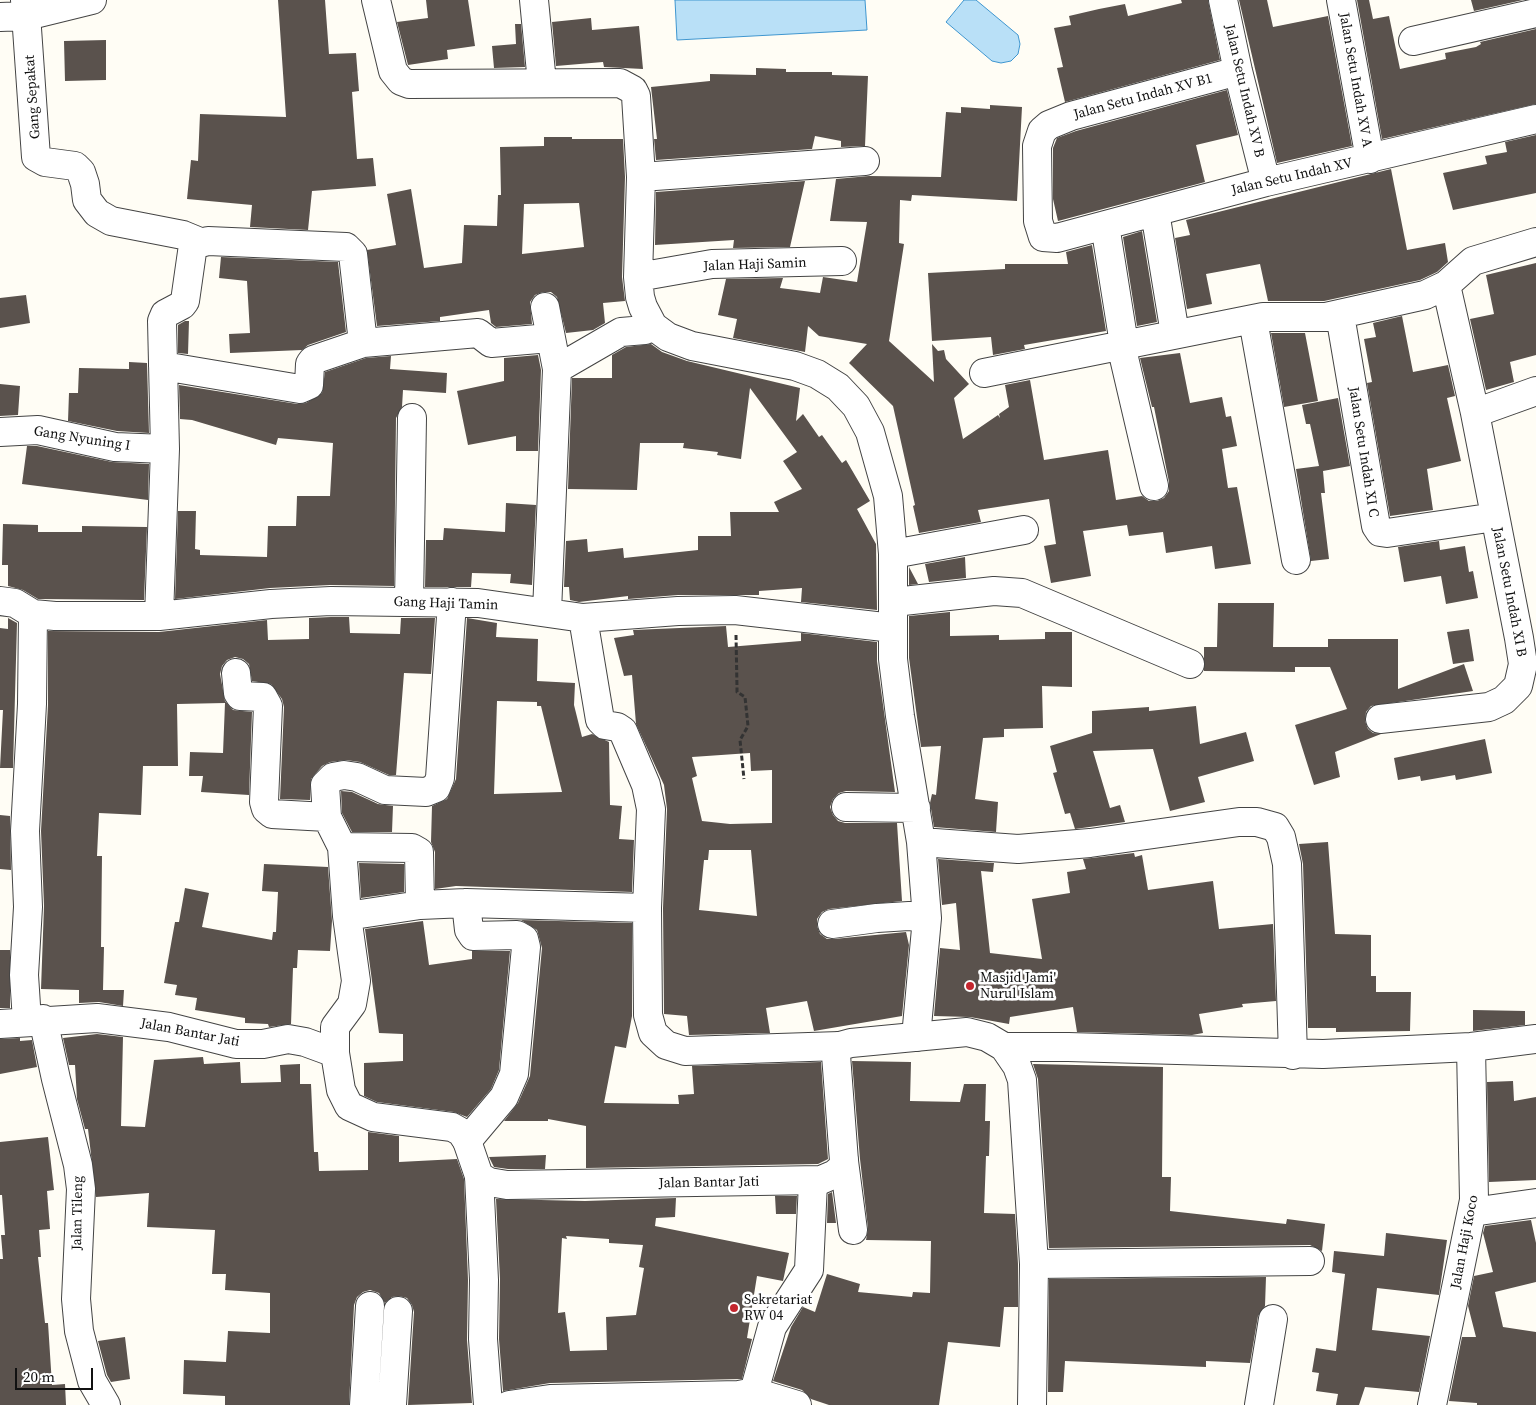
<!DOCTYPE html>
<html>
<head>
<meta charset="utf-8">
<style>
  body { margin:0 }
  #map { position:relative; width:1536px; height:1405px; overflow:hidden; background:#fffdf5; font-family:"Source Serif 4",serif }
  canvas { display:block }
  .scale { position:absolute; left:15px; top:1368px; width:78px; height:22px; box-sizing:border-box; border:2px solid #111; border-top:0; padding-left:6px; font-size:15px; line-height:18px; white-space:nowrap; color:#111; -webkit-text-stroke:4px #fff; paint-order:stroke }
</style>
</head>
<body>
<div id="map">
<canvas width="1536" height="1405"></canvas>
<div class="scale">20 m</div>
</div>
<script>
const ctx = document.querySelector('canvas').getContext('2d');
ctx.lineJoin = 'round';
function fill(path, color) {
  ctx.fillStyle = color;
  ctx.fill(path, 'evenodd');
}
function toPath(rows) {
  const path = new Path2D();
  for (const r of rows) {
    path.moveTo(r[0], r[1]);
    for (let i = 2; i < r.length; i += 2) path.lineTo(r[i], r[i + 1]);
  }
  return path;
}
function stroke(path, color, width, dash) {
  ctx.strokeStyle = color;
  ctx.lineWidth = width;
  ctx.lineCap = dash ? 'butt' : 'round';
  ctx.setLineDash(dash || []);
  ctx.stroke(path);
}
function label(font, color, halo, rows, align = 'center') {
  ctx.font = font + ' "Source Serif 4",serif';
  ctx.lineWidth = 5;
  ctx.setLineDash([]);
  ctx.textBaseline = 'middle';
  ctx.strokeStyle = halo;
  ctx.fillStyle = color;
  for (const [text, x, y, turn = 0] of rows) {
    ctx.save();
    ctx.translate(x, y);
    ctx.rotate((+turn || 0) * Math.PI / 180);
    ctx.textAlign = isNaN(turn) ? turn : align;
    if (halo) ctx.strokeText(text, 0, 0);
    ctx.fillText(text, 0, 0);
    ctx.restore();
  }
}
const water = toPath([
  [675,0,865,0,867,30,677,40,675,0],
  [964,0,976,0,1018,35,1020,44,1018,54,1011,61,1001,63,992,61,946,22,964,0]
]);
const building = toPath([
  [278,0,325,0,329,54,356,53,359,91,352,92,357,159,373,158,376,186,312,191,308,230,250,227,252,205,187,199,191,160,198,161,200,114,286,117],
  [426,0,468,0,475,46,447,50,448,59,408,65,397,22,428,18],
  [1181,0,1208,0,1220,60,1065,102,1057,68,1063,67,1054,28,1071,25,1069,16,1099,9,1125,4,1128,16,1182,3],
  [1239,0,1267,0,1273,27,1328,16,1352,146,1277,163],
  [1357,0,1369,0,1373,19,1389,16,1400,69,1446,59,1445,53,1476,47,1481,44,1480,42,1536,29,1536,104,1382,139],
  [1471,0,1523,0,1474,11],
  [591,18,592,30,639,26,643,69,604,67,603,62,556,66,552,22],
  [515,24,521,24,525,67,494,68,492,46,516,44],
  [106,40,106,80,65,81,64,41],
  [756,68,786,69,786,72,832,72,832,75,868,76,865,146,841,147,841,141,815,136,812,149,656,160,654,139,657,139,651,87,710,81,710,74,756,75],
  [1227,90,1238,135,1196,145,1205,182,1058,221,1053,199,1053,148,1057,138,1076,131],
  [990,105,1022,107,1017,201,912,195,911,201,900,200,899,243,904,244,889,341,934,382,932,344,938,351,944,350,946,359,969,384,954,398,963,439,998,415,1000,418,999,414,1009,407,1005,385,1030,380,1044,460,1108,450,1116,500,1142,496,1149,501,1157,501,1164,498,1169,491,1169,482,1154,407,1152,407,1140,358,1180,353,1190,403,1222,397,1226,417,1231,416,1237,446,1222,449,1228,488,1237,487,1251,564,1215,569,1212,546,1166,553,1163,532,1129,536,1127,525,1083,531,1091,576,1051,583,1044,546,1056,544,1049,499,978,510,981,522,919,533,913,506,915,505,893,406,849,363,867,344,819,336,808,326,805,352,800,351,733,338,737,319,718,315,726,279,783,278,780,288,820,293,823,277,857,282,867,222,830,221,836,179,869,176,941,177,946,112,961,113,961,107,990,109],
  [1536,135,1536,193,1453,210,1443,173,1487,164,1485,156,1507,152,1505,142],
  [544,137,572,137,572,139,623,139,625,177,622,277,625,301,603,303,605,323,593,330,566,333,557,297,551,292,543,292,535,295,530,302,532,324,496,327,491,323,489,310,440,317,440,321,377,326,367,250,396,245,387,194,411,189,424,268,462,263,464,225,497,226,498,195,501,195,500,147,544,146],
  [579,203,584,247,522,254,524,204],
  [1391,169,1407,250,1445,243,1448,262,1437,272,1420,280,1324,301,1268,301,1260,264,1206,274,1212,304,1187,309,1175,238,1190,235,1186,220],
  [805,181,790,247,733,248,734,240,655,245,656,192],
  [1142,231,1157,322,1137,326,1123,237],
  [1092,245,1106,331,1024,345,1025,349,993,355,991,337,932,341,928,273,1005,269,1005,264,1068,264,1066,252],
  [221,257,338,262,346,332,308,345,302,350,230,353,229,334,250,333,247,281,219,278],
  [1536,263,1536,355,1510,362,1514,382,1486,390,1470,319,1494,314,1486,275],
  [26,295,30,323,0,328,0,298],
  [1402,316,1413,372,1448,365,1455,396,1447,398,1461,461,1427,469,1433,510,1390,516,1367,383,1372,382,1364,339,1376,337,1373,323],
  [185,321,189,321,188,354,178,353,178,325],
  [1271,333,1305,333,1318,401,1284,407],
  [651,344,662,352,687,361,800,388,796,421,803,414,819,437,822,435,842,463,846,460,870,501,857,509,876,544,877,610,801,602,802,588,759,591,759,595,678,595,628,599,628,596,579,602,570,600,569,587,564,587,566,541,587,539,588,552,623,548,624,558,698,550,698,536,731,536,730,512,779,512,774,502,802,489,783,461,797,452,750,388,741,459,717,455,718,452,683,448,684,443,640,443,637,490,568,489,572,378,612,378,612,355,626,347],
  [538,355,541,370,538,451,516,451,516,436,468,445,457,391,504,381,504,358],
  [391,356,390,369,447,373,446,393,403,390,402,407,396,418,394,586,330,585,270,588,175,599,178,511,196,511,195,549,200,550,200,555,267,557,268,526,296,526,297,496,330,496,333,443,278,438,276,445,192,420,180,419,179,385,297,404,306,403,322,393,325,372,366,358],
  [129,362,147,363,149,433,117,431,68,421,69,393,78,393,79,368,129,369],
  [0,384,20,386,18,415,0,416],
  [1338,398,1350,466,1323,471,1325,493,1321,493,1329,559,1311,561,1296,469,1319,466,1310,424,1306,424,1302,405],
  [27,446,37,446,112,462,149,464,148,500,22,484],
  [506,503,536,505,532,585,510,583,511,574,472,573,471,587,425,587,426,540,443,540,444,528,505,532],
  [3,524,38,525,38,532,82,532,82,526,147,527,144,600,38,599,23,590,8,586,8,565,2,565],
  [1439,541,1440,550,1465,546,1469,572,1473,571,1478,598,1446,604,1441,576,1404,582,1398,547],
  [965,557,966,578,929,582,925,564],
  [909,567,918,584,909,585],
  [1218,603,1274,603,1273,647,1328,647,1328,639,1398,639,1398,689,1464,664,1473,691,1371,706,1366,712,1365,721,1368,729,1373,733,1381,734,1335,752,1340,777,1314,785,1295,725,1347,709,1330,667,1295,667,1295,672,1204,671,1204,647,1217,647],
  [950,612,950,636,999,635,999,640,1045,639,1045,632,1072,632,1072,687,1042,686,1043,728,1004,729,1004,737,983,738,975,799,998,802,996,832,934,827,930,803,932,794,936,795,941,746,921,747,909,658,909,616],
  [331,617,349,617,350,633,400,634,401,618,435,618,431,674,404,673,396,775,389,775,360,762,346,760,330,762,322,766,311,779,310,800,280,799,284,707,282,699,271,684,252,681,249,664,243,659,235,657,227,660,222,666,220,674,225,701,233,710,252,712,249,795,201,792,203,776,189,776,190,752,223,753,225,703,177,704,178,766,143,766,141,815,99,813,97,856,102,856,101,947,104,947,103,990,124,990,123,1006,99,1002,79,1003,79,990,41,989,44,906,41,831,48,705,48,631,159,632,267,620,268,640,309,639,309,618],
  [8,618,17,623,13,768,0,768,3,710,0,710,0,628,8,629],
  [467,618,497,623,496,637,538,639,537,681,575,683,574,705,582,737,592,734,609,742,610,805,622,806,619,839,634,840,632,892,456,886,435,889,435,852,431,842,432,806,447,799,456,779],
  [497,701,537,702,537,706,541,706,562,792,494,794],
  [726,626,728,647,801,641,801,633,877,642,877,661,895,792,846,791,839,793,833,799,830,807,833,815,838,821,845,823,897,823,902,901,829,909,822,912,817,919,817,926,820,934,827,939,834,939,906,932,909,945,902,1016,814,1031,807,1001,766,1008,770,1033,689,1035,687,1016,664,1014,663,908,667,809,664,785,636,724,632,675,624,676,614,638,634,635,633,630],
  [750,753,751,771,772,770,772,823,730,824,702,821,692,778,697,776,692,757],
  [709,850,751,850,757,916,699,910,704,860,708,860],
  [1469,629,1474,661,1453,664,1447,632],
  [1196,706,1200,744,1246,732,1254,761,1198,777,1205,802,1170,811,1153,749,1093,751,1110,808,1120,805,1125,822,1075,829,1070,813,1065,814,1053,773,1057,772,1050,746,1092,733,1092,711,1149,707,1149,711],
  [1485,739,1492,773,1456,780,1455,775,1421,781,1420,776,1398,780,1394,758],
  [341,791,352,792,378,804,393,806,392,832,352,832,342,813],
  [0,815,10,816,11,870,0,869],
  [1328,842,1335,934,1371,935,1371,976,1376,976,1376,992,1411,992,1410,1031,1336,1032,1336,1028,1308,1028,1303,864,1299,844],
  [1134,853,1135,857,1142,855,1148,890,1213,881,1219,929,1273,924,1276,1001,1242,1004,1243,1007,1199,1014,1203,1033,1192,1035,1077,1032,1073,1007,1010,1017,1009,1024,970,1017,934,1016,940,948,960,950,956,903,942,905,938,859,994,863,993,872,981,871,990,953,1042,959,1032,899,1070,893,1067,872,1086,869,1083,859],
  [359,863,404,864,404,892,361,898],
  [264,864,328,867,332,921,330,951,298,950,297,968,293,968,291,1024,269,1027,268,1024,245,1023,245,1018,195,1010,197,998,175,995,177,985,164,983,175,922,179,922,185,888,209,893,202,927,272,940,273,932,276,932,278,892,262,891],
  [521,920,632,923,632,1016,626,1048,615,1046,604,1103,679,1104,678,1095,694,1094,692,1066,821,1062,828,1159,818,1164,586,1168,586,1126,548,1119,548,1121,504,1121,518,1103,530,1076,542,948,537,930],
  [423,921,429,965,472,959,472,951,510,951,499,1070,491,1089,467,1117,454,1112,377,1102,364,1096,364,1063,403,1061,403,1034,379,1033,365,929],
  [0,950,10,950,10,1008,0,1008],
  [1473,1010,1525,1011,1525,1025,1473,1031],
  [97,1034,123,1037,121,1126,145,1127,154,1060,203,1057,204,1064,240,1062,241,1083,281,1082,280,1065,300,1064,300,1084,311,1084,314,1152,318,1152,319,1171,368,1170,368,1132,399,1136,399,1162,457,1159,464,1179,468,1280,467,1340,472,1403,408,1405,414,1312,412,1305,407,1298,399,1296,392,1297,385,1303,379,1293,370,1290,363,1292,357,1297,354,1305,349,1405,225,1405,225,1396,183,1394,184,1360,226,1362,228,1331,270,1333,270,1293,225,1290,226,1274,212,1274,215,1230,147,1227,149,1193,96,1197,88,1129,85,1129,77,1099,75,1065,69,1065,63,1038],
  [20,1038,20,1041,32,1040,37,1067,0,1074,0,1039],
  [852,1061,911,1062,910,1101,960,1102,964,1084,986,1084,985,1121,990,1121,989,1156,986,1156,984,1213,1015,1214,1018,1264,1018,1307,1004,1307,1000,1347,948,1342,939,1405,829,1405,811,1399,802,1390,773,1381,791,1327,803,1307,815,1312,827,1274,860,1284,858,1292,912,1297,913,1292,930,1293,931,1241,866,1240,868,1228,860,1159],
  [1033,1064,1163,1067,1162,1177,1171,1177,1170,1211,1286,1224,1287,1219,1325,1224,1322,1251,1310,1245,1049,1248,1038,1079],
  [1513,1081,1514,1101,1536,1097,1536,1180,1489,1182,1487,1082],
  [48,1137,54,1190,47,1191,50,1229,39,1230,41,1257,38,1257,45,1323,48,1323,52,1385,65,1384,66,1405,0,1405,0,1259,3,1259,1,1235,5,1235,2,1195,0,1195,0,1142],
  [546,1155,545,1169,508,1169,494,1167,489,1157],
  [832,1192,836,1223,827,1223,828,1194],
  [775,1196,797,1196,796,1214,776,1214],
  [676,1198,675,1217,656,1218,655,1226,789,1253,783,1281,757,1276,747,1338,752,1339,742,1379,550,1383,503,1391,499,1339,500,1279,496,1199,585,1201],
  [566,1236,609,1239,609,1243,643,1245,639,1267,644,1268,636,1315,606,1317,607,1350,570,1351,565,1312,558,1313,562,1238,567,1239],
  [1531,1220,1536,1243,1536,1282,1495,1292,1503,1327,1536,1332,1536,1405,1477,1405,1477,1403,1449,1401,1462,1337,1476,1337,1468,1306,1474,1276,1493,1272,1483,1233,1485,1226],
  [1386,1233,1447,1240,1439,1295,1377,1288,1372,1330,1430,1336,1419,1392,1365,1387,1359,1405,1336,1405,1338,1394,1316,1391,1319,1373,1312,1372,1316,1348,1336,1351,1345,1274,1332,1272,1334,1251,1384,1256],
  [1266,1277,1265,1306,1258,1316,1250,1363,1206,1361,1206,1367,1065,1361,1063,1392,1048,1392,1049,1279],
  [125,1337,130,1379,111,1382,107,1375,98,1341]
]);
const path = toPath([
  [736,635,737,688,737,692,745,697,748,726,740,740,744,779]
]);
const minor = toPath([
  [25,0,36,157,45,162,75,166,81,172,85,184,87,200,97,213,111,221,183,235,200,242],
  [376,0,393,71,401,81,409,84,620,83,633,90,636,96,641,177,638,277,640,297,643,307,653,326,668,337,692,346,795,366,817,374,838,387,856,406,870,432,888,496,893,554,893,659,900,716,921,842,927,918,916,1037],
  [534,0,542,83],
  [1223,0,1238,71,1266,182],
  [1341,0,1370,159],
  [0,17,27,16,92,0],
  [1413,41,1536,13],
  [1238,71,1071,116,1049,125,1042,131,1037,146,1038,221,1043,237,1057,238,1266,182,1536,119],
  [641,177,865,161],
  [1155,212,1175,334],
  [1105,225,1124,344],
  [638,277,712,264,842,261],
  [545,307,557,369,547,612],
  [1340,315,1376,526,1380,532,1387,533,1495,517],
  [1253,320,1296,560],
  [1121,345,1154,486],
  [163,366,300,389,309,385,310,364,313,360,363,343,478,333,491,343,550,338],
  [557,369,621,332,645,330,653,326],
  [984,373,1263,317,1326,317,1425,295,1446,285,1473,261,1536,242],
  [1475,413,1536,391],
  [0,432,38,430,115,447,165,449],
  [893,554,1024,530],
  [0,601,15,603,33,614,55,616,159,616,271,604,331,601,478,603,583,618,678,611,735,610,893,628],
  [409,602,412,418],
  [894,602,994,591,1022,593,1190,664],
  [159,616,165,449,162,321,165,314,182,305,185,301,193,245,208,241,346,247,353,254,363,343],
  [583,618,600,720,605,725,617,727,623,731,646,785,651,809,647,908,648,1015,653,1033,666,1045,685,1051,840,1046],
  [236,673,238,693,240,696,263,697,268,706,264,802,266,809,272,814,327,817],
  [1380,719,1489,707,1504,700,1518,686,1523,664,1519,638,1475,413,1446,285],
  [846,807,916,808],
  [921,842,1018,849,1090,843,1239,822,1257,822,1275,827,1281,837,1287,864,1293,1055],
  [342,847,412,848,419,852,420,905],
  [466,903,469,930,473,936,517,935,524,939,526,947,514,1074,504,1097,467,1141],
  [347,916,420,905,466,903,647,908],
  [832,924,877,918,909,916,927,918],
  [43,1019,56,1079,78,1165,81,1189,76,1299,79,1331,92,1381,106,1405],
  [27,1021,24,975,28,907,25,831,32,704,33,614],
  [1004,1047,1068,1047,1323,1054,1471,1047,1536,1039],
  [335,1053,335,1027,352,1004,356,981,347,916,342,847,327,817,325,785,333,777,344,775,357,777,385,790,426,792,436,788,440,778,452,602],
  [844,1161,853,1230],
  [479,1176,484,1280,483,1339,488,1405],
  [1472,1212,1536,1203],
  [1034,1264,1310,1261],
  [754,1392,772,1327,809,1270,813,1182],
  [364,1405,370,1306],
  [392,1405,398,1311],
  [509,1405,550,1399,739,1395,754,1392,797,1405],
  [1259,1405,1273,1319],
  [1432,1405,1474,1200,1471,1047]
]);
const tertiary = toPath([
  [0,1024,97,1018,169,1027,236,1044,263,1044,288,1039,305,1042,335,1053,341,1090,349,1106,373,1117,452,1127,461,1132,467,1141,479,1176,489,1182,507,1185,821,1180,835,1174,842,1168,844,1161,836,1055,840,1046,851,1043,967,1032,987,1037,1004,1047,1017,1066,1022,1080,1034,1264,1032,1405]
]);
const markers = [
  [970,986,5,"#c4262e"],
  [734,1308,5,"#c4262e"]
];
const streetNames = [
  ["Jalan Setu Indah XV A",1355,80,80],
  ["Jalan Setu Indah XV B",1244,91,77],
  ["Gang Sepakat",33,97,-94],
  ["Jalan Setu Indah XV B1",1143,97,-15],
  ["Jalan Setu Indah XV",1292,177,-13],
  ["Jalan Haji Samin",755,265,-2],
  ["Gang Nyuning I",82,439,9],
  ["Jalan Setu Indah XI C",1363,452,81],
  ["Jalan Setu Indah XI B",1509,592,79],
  ["Gang Haji Tamin",446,604,2],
  ["Jalan Bantar Jati",190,1033,11],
  ["Jalan Bantar Jati",709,1183,-1],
  ["Jalan Tileng",78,1213,-89],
  ["Jalan Haji Koco",1465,1242,-79]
];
const poiNames = [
  ["Masjid Jami'",980,978],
  ["Nurul Islam",980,994],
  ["Sekretariat",744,1300],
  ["RW 04",744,1316]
];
fill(water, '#b9e0f7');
stroke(water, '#3f96cf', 1);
fill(building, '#5a524d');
stroke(minor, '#444', 30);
stroke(tertiary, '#444', 30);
stroke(path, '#333', 3, [5, 2.5]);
stroke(minor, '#fff', 28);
stroke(tertiary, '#fff', 28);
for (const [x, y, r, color] of markers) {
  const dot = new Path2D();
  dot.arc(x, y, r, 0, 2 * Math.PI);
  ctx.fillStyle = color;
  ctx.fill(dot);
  stroke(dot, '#fff', 2);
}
label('14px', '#111', '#fff', streetNames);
label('14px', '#111', '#fff', poiNames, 'left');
</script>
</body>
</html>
